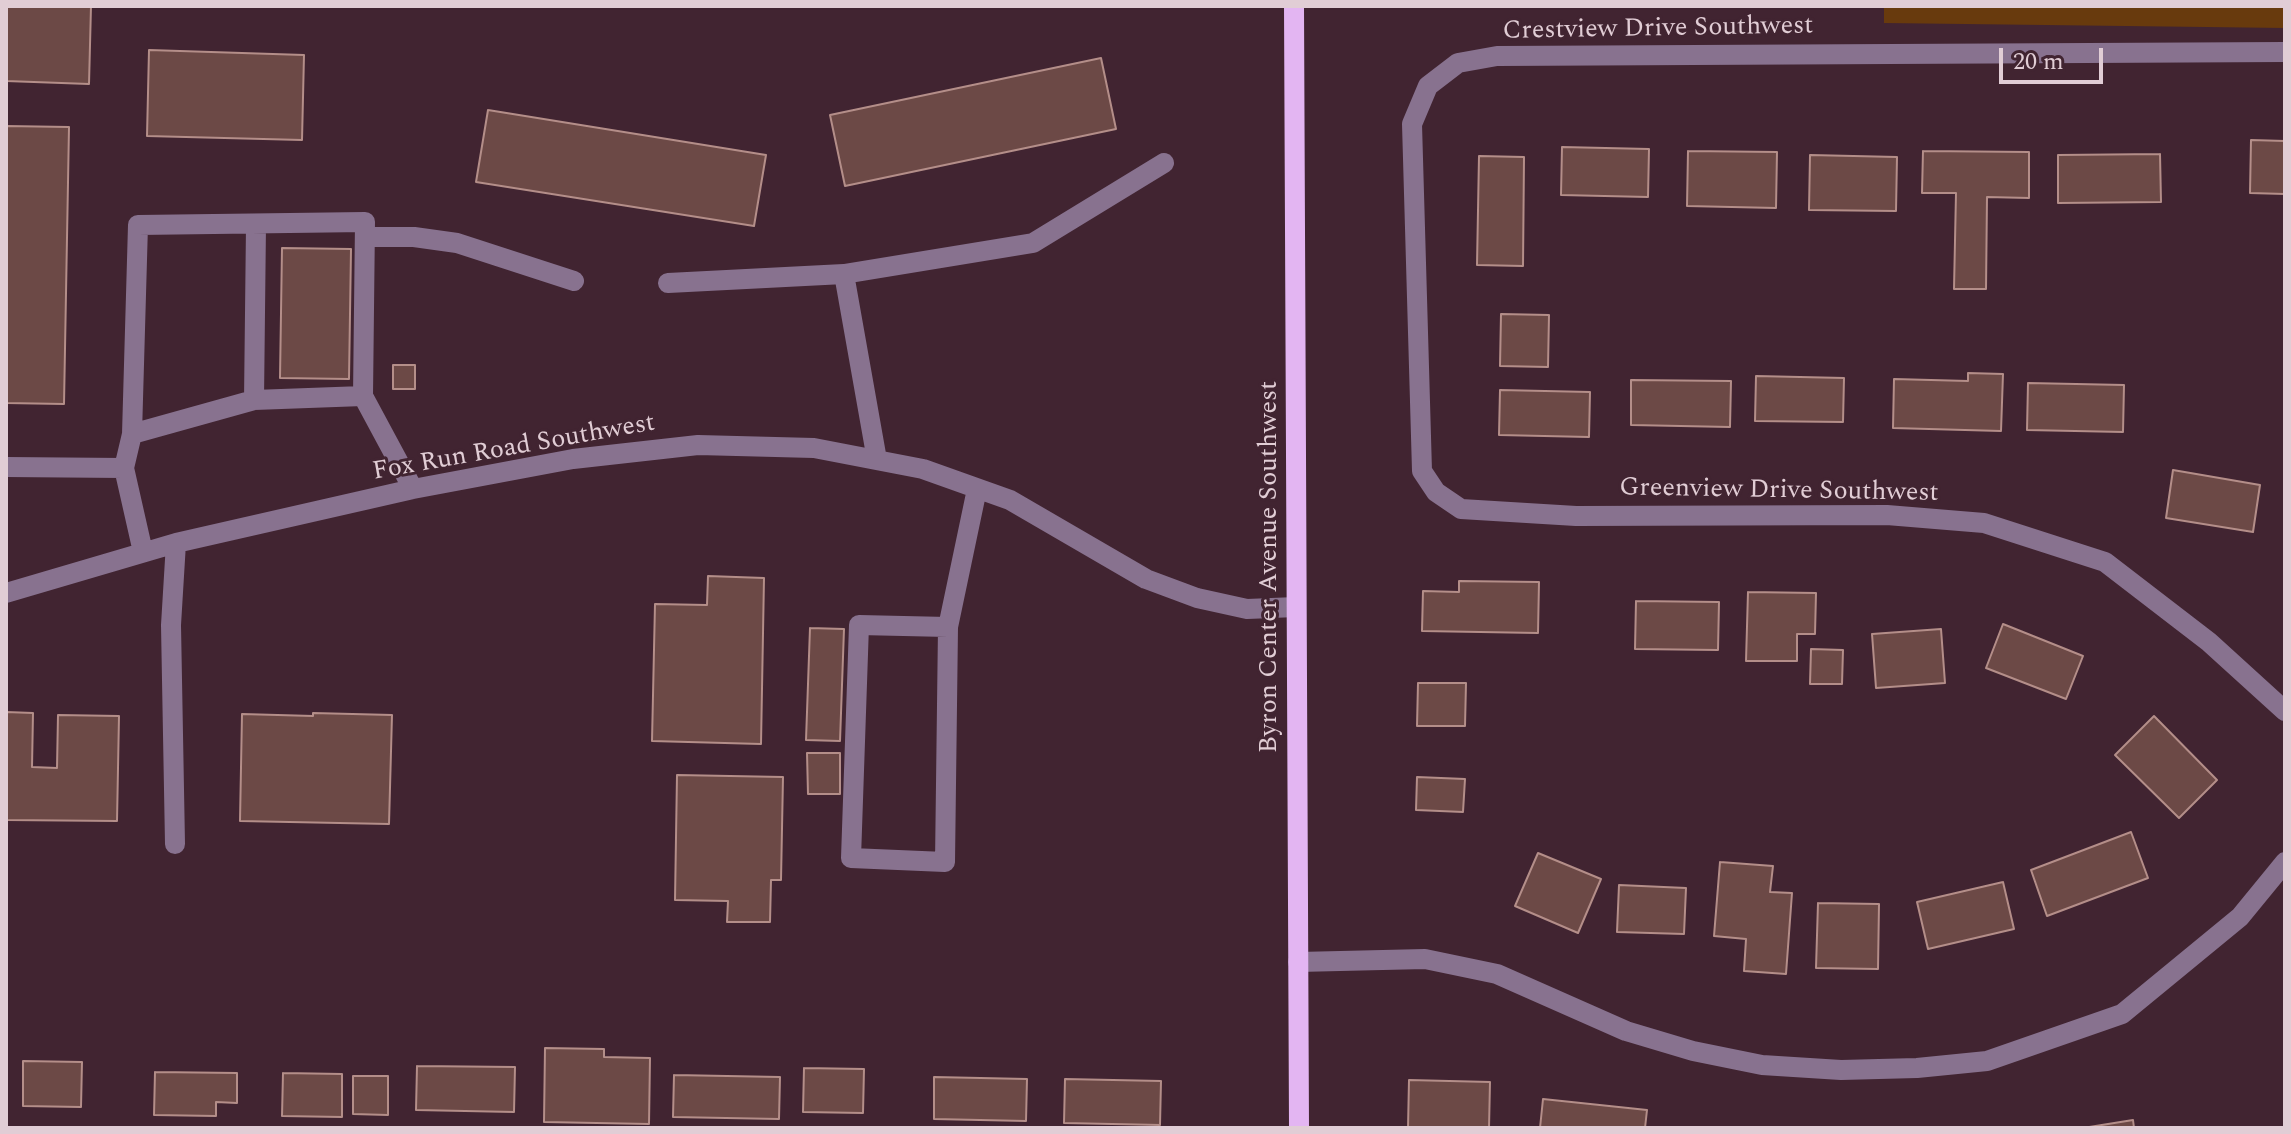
<!DOCTYPE html>
<html>
<head>
<meta charset="utf-8">
<style>
  body { margin:0 }
  #map { position:relative; width:2291px; height:1134px; overflow:hidden; background:#412431; font-family:Spectral,serif }
  canvas { display:block }
  .frame { position:absolute; inset:0; border:8px solid #e1cdd5; pointer-events:none }
  .scale { position:absolute; left:1999px; top:48px; width:104px; height:36px; box-sizing:border-box; border:4px solid #e1cdd5; border-top:0; padding-left:10px; font-size:24px; line-height:28px; white-space:nowrap; color:#e1cdd5; -webkit-text-stroke:6px #412431; paint-order:stroke }
</style>
</head>
<body>
<div id="map">
<canvas width="2291" height="1134"></canvas>
<div class="frame"></div>
<div class="scale">20 m</div>
</div>
<script>
const ctx = document.querySelector('canvas').getContext('2d');
ctx.lineJoin = 'round';
function fill(path, color) {
  ctx.fillStyle = color;
  ctx.fill(path, 'evenodd');
}
function toPath(rows) {
  const path = new Path2D();
  for (const r of rows) {
    path.moveTo(r[0], r[1]);
    for (let i = 2; i < r.length; i += 2) path.lineTo(r[i], r[i + 1]);
  }
  return path;
}
function stroke(path, color, width, dash) {
  ctx.strokeStyle = color;
  ctx.lineWidth = width;
  ctx.lineCap = dash ? 'butt' : 'round';
  ctx.setLineDash(dash || []);
  ctx.stroke(path);
}
function label(font, color, halo, rows, align = 'center') {
  ctx.font = font + ' Spectral,serif';
  ctx.lineWidth = 6;
  ctx.setLineDash([]);
  ctx.textBaseline = 'middle';
  ctx.strokeStyle = halo;
  ctx.fillStyle = color;
  for (const [text, x, y, turn = 0] of rows) {
    ctx.save();
    ctx.translate(x, y);
    ctx.rotate((+turn || 0) * Math.PI / 180);
    ctx.textAlign = isNaN(turn) ? turn : align;
    if (halo) ctx.strokeText(text, 0, 0);
    ctx.fillText(text, 0, 0);
    ctx.restore();
  }
}
const green = toPath([
  [1884,6,2285,6,2285,28,1884,23]
]);
const building = toPath([
  [6,6,91,6,89,84,6,81,6,6],
  [149,50,304,55,302,140,147,136,149,50],
  [1101,58,1116,129,845,186,830,115,1101,58],
  [488,110,766,155,754,226,476,182,488,110],
  [6,126,69,127,64,404,6,403,6,126],
  [2251,140,2285,141,2285,194,2250,193,2251,140],
  [1562,147,1649,149,1648,197,1561,195,1562,147],
  [1688,151,1777,152,1776,208,1687,206,1688,151],
  [1923,151,2029,152,2029,198,1987,197,1986,289,1954,289,1956,193,1922,193,1923,151],
  [2160,154,2161,202,2058,203,2058,155,2160,154],
  [1810,155,1897,157,1896,211,1809,210,1810,155],
  [1479,156,1524,157,1523,266,1477,265,1479,156],
  [282,248,351,249,349,379,280,378,282,248],
  [1501,314,1549,315,1548,367,1500,366,1501,314],
  [393,365,415,365,415,389,393,389,393,365],
  [1968,373,2003,374,2001,431,1893,428,1894,379,1968,381,1968,373],
  [1756,376,1844,378,1843,422,1755,421,1756,376],
  [1631,380,1731,381,1730,427,1631,425,1631,380],
  [2028,383,2124,385,2123,432,2027,430,2028,383],
  [1500,390,1590,392,1589,437,1499,435,1500,390],
  [2173,470,2260,485,2253,532,2166,518,2173,470],
  [708,576,764,578,761,744,652,741,655,604,707,605,708,576],
  [1459,581,1539,582,1538,633,1422,631,1423,591,1459,592,1459,581],
  [1748,592,1816,593,1815,634,1797,634,1797,661,1746,661,1748,592],
  [1636,601,1719,602,1718,650,1635,649,1636,601],
  [2003,624,2083,656,2066,699,1986,668,2003,624],
  [810,628,844,629,840,741,806,740,810,628],
  [1941,629,1945,683,1876,688,1872,634,1941,629],
  [1811,649,1843,650,1842,684,1810,684,1811,649],
  [1418,683,1466,683,1465,726,1417,726,1418,683],
  [6,712,33,713,32,767,57,768,58,715,119,716,117,821,6,820,6,712],
  [313,713,392,715,389,824,240,821,242,714,313,716,313,713],
  [2154,716,2217,780,2179,818,2115,755,2154,716],
  [807,753,840,753,840,794,808,794,807,753],
  [677,775,783,777,781,880,771,880,770,922,727,922,728,901,675,900,677,775],
  [1417,777,1465,779,1463,812,1416,810,1417,777],
  [2131,832,2148,878,2047,916,2031,870,2131,832],
  [1538,853,1601,879,1578,933,1515,906,1538,853],
  [1720,862,1773,866,1770,892,1792,893,1786,974,1744,971,1746,939,1714,936,1720,862],
  [2003,882,2014,929,1928,949,1917,902,2003,882],
  [1619,885,1686,888,1684,934,1617,932,1619,885],
  [1818,903,1879,904,1878,969,1816,968,1818,903],
  [545,1048,604,1049,604,1057,650,1058,649,1124,544,1122,545,1048],
  [23,1061,82,1062,81,1107,23,1106,23,1061],
  [417,1066,515,1067,514,1112,416,1110,417,1066],
  [804,1068,864,1069,863,1113,803,1112,804,1068],
  [155,1072,237,1073,237,1103,216,1102,216,1116,154,1115,155,1072],
  [283,1073,342,1074,342,1117,282,1116,283,1073],
  [674,1075,780,1077,779,1119,673,1117,674,1075],
  [353,1076,388,1076,388,1115,353,1114,353,1076],
  [934,1077,1027,1079,1026,1121,934,1119,934,1077],
  [1065,1079,1161,1081,1160,1125,1064,1123,1065,1079],
  [1409,1080,1490,1082,1489,1128,1408,1128,1409,1080],
  [1543,1099,1647,1110,1645,1128,1540,1128,1543,1099],
  [2133,1120,2134,1128,2083,1128,2133,1120]
]);
const minor = toPath([
  [2285,52,1497,56,1458,63,1428,86,1412,124,1422,471,1436,492,1461,509,1576,516,1887,515,1984,523,2105,562,2209,642,2285,711],
  [256,225,254,400,363,396],
  [365,237,414,237,457,243,574,281],
  [668,283,844,274],
  [132,434,254,400],
  [877,460,844,274,1033,243,1164,163],
  [6,467,124,468,143,552],
  [124,468,132,434,138,225,365,222,363,396,413,489],
  [6,593,176,543,413,489,573,459,698,445,814,448,923,469,1010,500,1146,579,1197,598,1247,609,1296,607],
  [948,627,859,625,851,858,945,862,948,627,977,489],
  [175,844,171,625,176,543],
  [1298,962,1425,959,1497,974,1626,1031,1693,1051,1762,1065,1841,1070,1917,1068,1987,1061,2122,1014,2240,917,2285,862]
]);
const major = toPath([
  [1294,6,1299,1128]
]);
const streetNames = [
  ["Crestview Drive Southwest",1658,30,-1],
  ["Fox Run Road Southwest",514,449,-10],
  ["Greenview Drive Southwest",1779,492,1],
  ["Byron Center Avenue Southwest",1271,567,-90]
];
fill(green, '#683a0d');
fill(building, '#6c4946');
stroke(building, '#b48e89', 2);
stroke(minor, '#88728f', 20);
stroke(major, '#e3b5f2', 20);
label('26px', '#e1cdd5', '#412431', streetNames);
</script>
</body>
</html>
